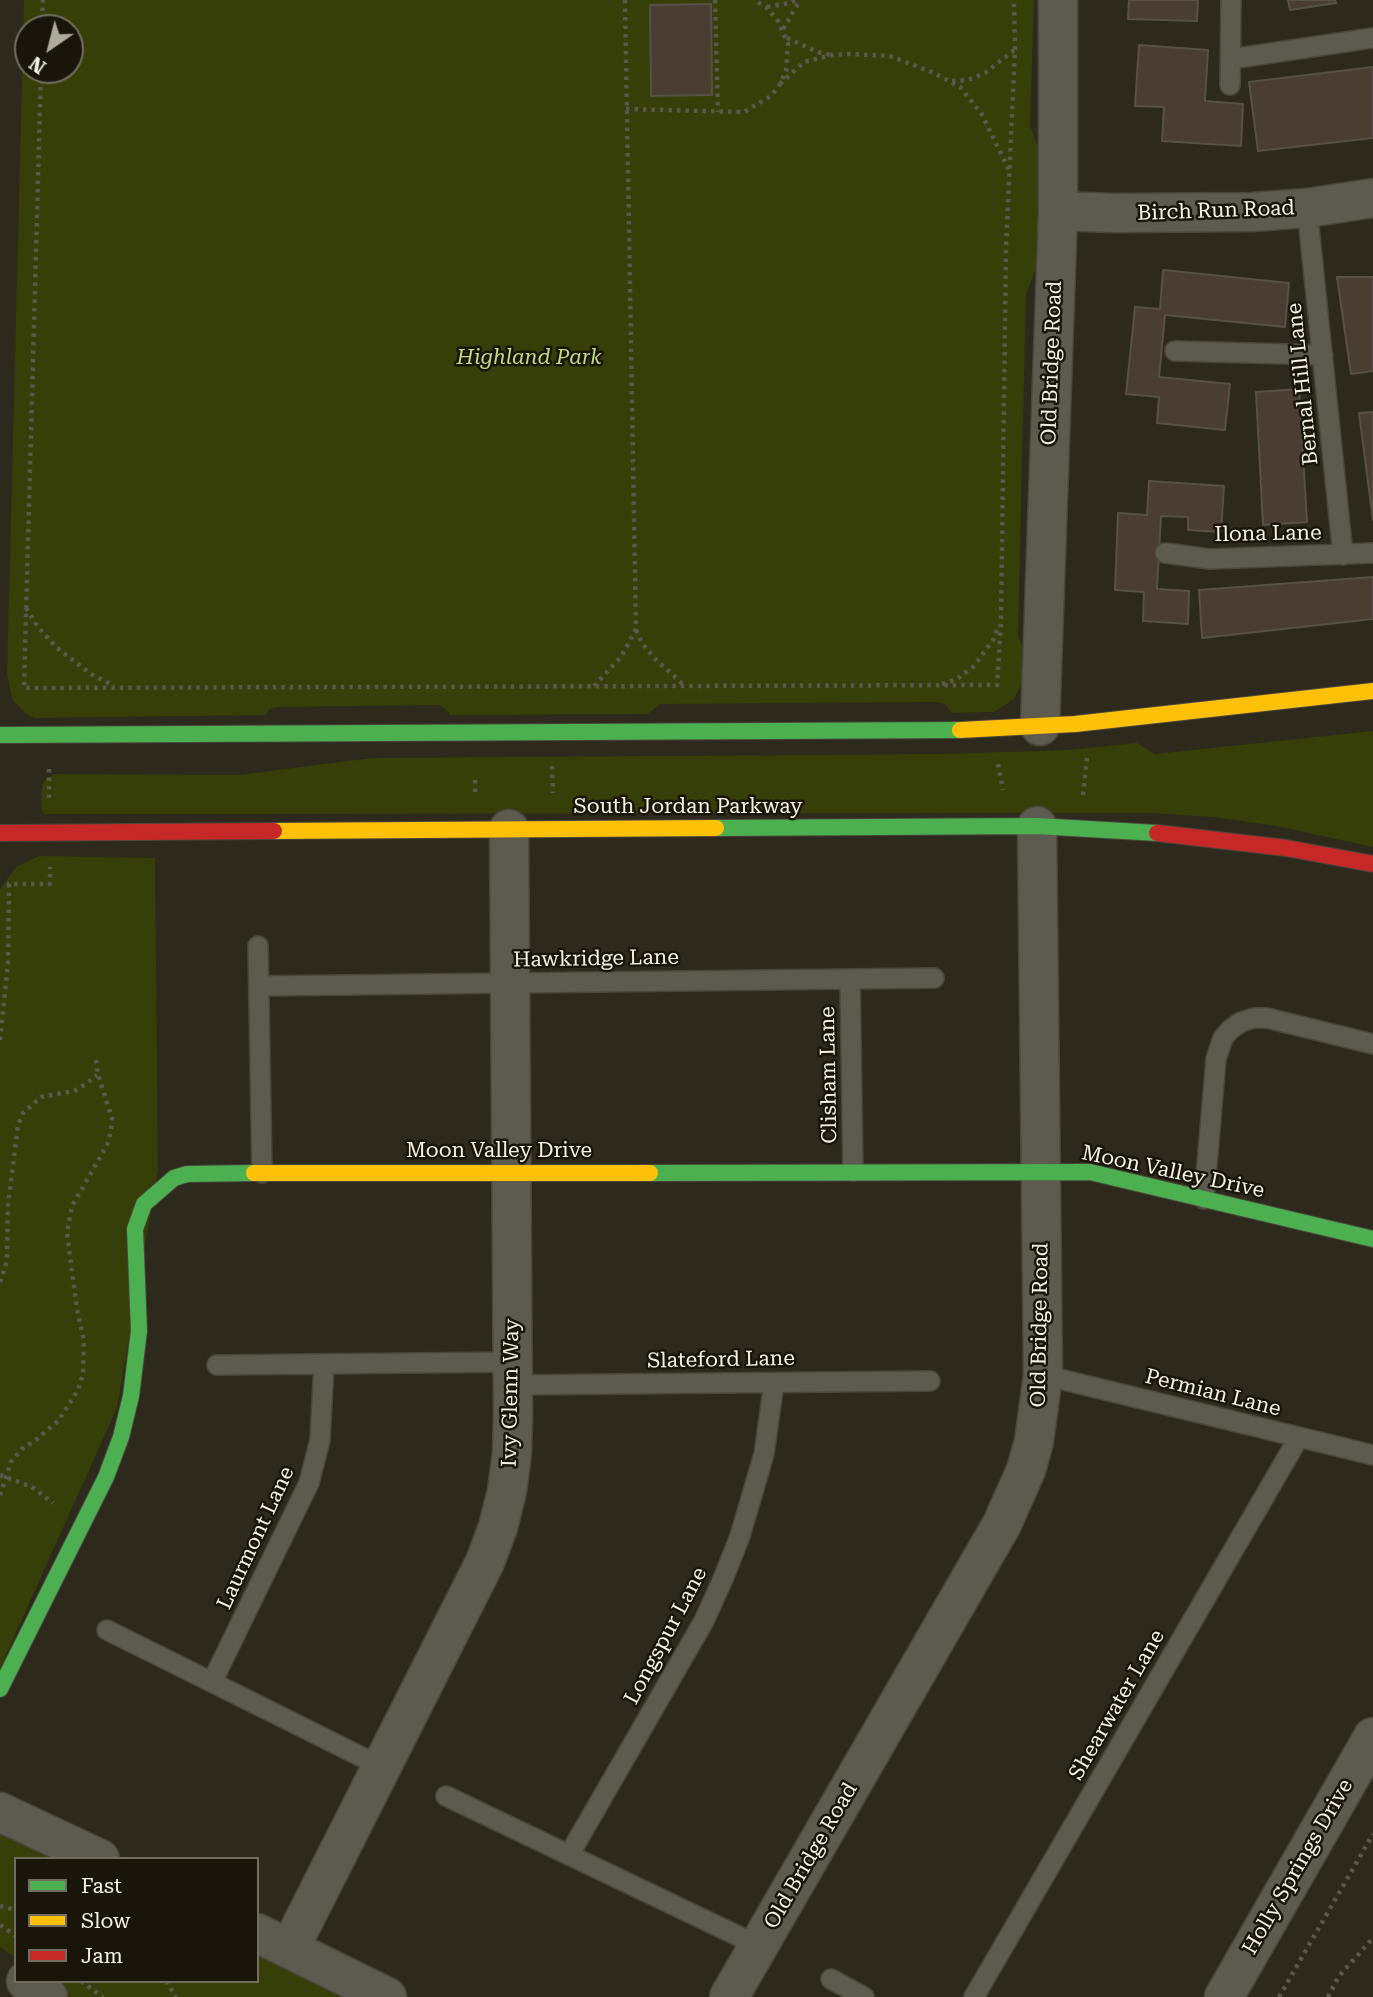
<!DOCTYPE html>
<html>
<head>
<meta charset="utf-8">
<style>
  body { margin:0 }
  #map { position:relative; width:1373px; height:1997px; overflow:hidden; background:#2d291c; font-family:"Roboto Serif",serif }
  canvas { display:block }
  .legend { position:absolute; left:14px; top:1857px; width:245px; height:126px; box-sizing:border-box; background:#19150b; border:2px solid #716d61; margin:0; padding:9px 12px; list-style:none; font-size:21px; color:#f6f2e3 }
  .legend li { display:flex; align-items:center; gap:14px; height:35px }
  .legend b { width:35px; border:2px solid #716d61 }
  .north { position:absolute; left:14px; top:14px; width:70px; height:70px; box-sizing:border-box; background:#19150b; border:2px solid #716d61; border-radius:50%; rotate:215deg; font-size:19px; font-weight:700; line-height:28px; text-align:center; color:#f6f2e3 }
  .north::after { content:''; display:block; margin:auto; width:24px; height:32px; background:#b0ac9d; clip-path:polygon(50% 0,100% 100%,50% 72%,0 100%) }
</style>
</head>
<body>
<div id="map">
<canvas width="1373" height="1997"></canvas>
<ul class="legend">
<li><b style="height:9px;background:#4caf50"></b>Fast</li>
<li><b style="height:9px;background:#ffc107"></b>Slow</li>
<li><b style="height:9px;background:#c62828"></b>Jam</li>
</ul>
<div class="north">N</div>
</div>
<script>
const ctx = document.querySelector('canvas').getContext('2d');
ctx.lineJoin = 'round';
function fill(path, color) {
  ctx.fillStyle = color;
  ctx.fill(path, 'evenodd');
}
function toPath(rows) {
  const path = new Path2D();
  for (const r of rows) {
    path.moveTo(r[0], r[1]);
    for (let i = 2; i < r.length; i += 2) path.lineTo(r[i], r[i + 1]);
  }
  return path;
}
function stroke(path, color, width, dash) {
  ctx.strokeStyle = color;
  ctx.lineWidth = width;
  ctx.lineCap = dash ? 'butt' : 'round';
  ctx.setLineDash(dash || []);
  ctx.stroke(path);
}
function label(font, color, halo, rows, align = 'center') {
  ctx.font = font + ' "Roboto Serif",serif';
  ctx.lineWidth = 5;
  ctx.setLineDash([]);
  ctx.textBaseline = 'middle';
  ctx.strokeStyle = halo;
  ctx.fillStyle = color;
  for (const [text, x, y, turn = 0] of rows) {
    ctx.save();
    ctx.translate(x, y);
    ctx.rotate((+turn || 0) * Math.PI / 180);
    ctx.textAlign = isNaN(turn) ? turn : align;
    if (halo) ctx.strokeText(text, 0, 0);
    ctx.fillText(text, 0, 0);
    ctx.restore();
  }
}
const green = toPath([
  [24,0,1034,0,1030,126,1039,150,1036,269,1026,294,1018,636,1024,650,1026,675,1014,699,994,712,952,713,945,704,937,702,660,704,648,714,450,715,447,710,438,705,278,707,269,709,266,715,35,718,25,713,12,699,7,673],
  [28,28,70,28,70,70,28,70],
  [1373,731,1373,847,1276,826,1213,817,1149,813,44,814,41,809,42,784,46,779,55,774,239,775,372,758,941,754,1068,750,1137,743,1155,754],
  [39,856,155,858,158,1170,117,1408,0,1668,0,889,16,867],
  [0,1826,67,1859,16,1859,16,1958,0,1947],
  [257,1951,351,1997,71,1997,49,1981,257,1981]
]);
const building = toPath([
  [1129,0,1198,0,1197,21,1128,19,1129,0],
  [1288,0,1335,0,1336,3,1290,10,1288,0],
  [711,4,712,95,651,96,650,5,711,4],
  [1139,45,1208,50,1205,101,1243,104,1241,146,1162,141,1164,107,1135,106,1139,45],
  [1373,67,1373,138,1258,151,1249,82,1373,67],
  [1163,270,1289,283,1285,327,1165,315,1159,377,1230,384,1225,430,1157,423,1159,397,1126,394,1135,307,1160,309,1163,270],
  [1337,277,1373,277,1373,371,1351,374,1337,277],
  [1299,389,1307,522,1263,525,1256,392,1299,389],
  [1373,412,1373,520,1359,413,1373,412],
  [1149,481,1224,486,1221,532,1188,530,1188,517,1161,516,1157,589,1189,591,1188,624,1143,621,1144,592,1115,590,1118,513,1147,515,1149,481],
  [1373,577,1373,619,1202,638,1199,590,1373,577]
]);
const path = toPath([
  [715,0,718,112],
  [767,7,790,3,796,0],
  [42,28,43,0],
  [783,29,800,0],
  [787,38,818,52,831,55],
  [41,70,24,688,997,685,1001,621,1006,247,1015,49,1014,0],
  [952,81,968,80,985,73,1014,50],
  [780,84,804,62,832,55,848,54,890,56,934,73,960,87,981,113,1009,170],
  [626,109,744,112,771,96,780,84,786,71,788,44,778,21,766,7,754,0],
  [26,608,38,627,57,648,91,674,114,686],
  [636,630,642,643,654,658,685,686],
  [942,684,957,679,974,666,993,640,999,625],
  [594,686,621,657,636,629,625,0],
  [998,764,1003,790],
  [552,766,553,793],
  [49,769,49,798],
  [475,780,475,793],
  [1083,795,1087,758],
  [0,1040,8,963,9,884,50,884,50,867],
  [0,1282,7,1261,8,1205,18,1125,23,1113,41,1097,74,1091,86,1084,97,1075],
  [0,1475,32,1487,53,1503],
  [0,1495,11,1462,22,1449,36,1440,59,1420,78,1390,83,1374,84,1341,77,1309,67,1233,72,1206,107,1145,111,1131,112,1118,98,1075,96,1060],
  [0,1906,16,1910],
  [0,1925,16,1936],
  [81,1981,103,1997],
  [166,1981,176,1997],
  [1279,1997,1373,1834],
  [1328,1997,1339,1976,1373,1938]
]);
const lane = toPath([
  [1231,59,1373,38],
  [1230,85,1231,0],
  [1307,208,1343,555],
  [1175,351,1323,355],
  [1165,553,1210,559,1373,553],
  [258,946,262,1173],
  [850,979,853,1171],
  [259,986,934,978],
  [1204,1199,1216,1059,1223,1038,1231,1029,1241,1022,1254,1018,1267,1018,1373,1044],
  [217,1365,513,1362],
  [1043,1375,1373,1455],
  [513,1385,930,1381],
  [107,1630,382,1767],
  [212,1682,309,1483,320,1440,324,1364],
  [446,1796,759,1946],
  [569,1855,704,1621,723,1579,740,1536,764,1454,774,1383],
  [831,1979,864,1997],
  [974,1997,1299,1437]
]);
const street = toPath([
  [1058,211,1114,213,1252,212,1307,208,1373,198],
  [1040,726,1058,211,1058,0],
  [0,1812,100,1859],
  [257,1933,387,1997],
  [290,1948,485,1562,498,1527,507,1491,512,1453,513,1416,509,829],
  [26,1981,48,1997],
  [729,1997,1002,1524,1026,1470,1034,1441,1043,1375,1037,826],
  [1224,1997,1373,1737]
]);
const fast = toPath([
  [0,735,960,730],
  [716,828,1037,826,1157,833],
  [650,1173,1090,1172,1373,1239],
  [0,1689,106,1477,121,1437,131,1396,139,1331,135,1229,144,1204,174,1178,187,1174,254,1173]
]);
const slow = toPath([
  [960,730,1075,724,1373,691],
  [274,831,716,828],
  [254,1173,650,1173]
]);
const jam = toPath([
  [0,833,274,831],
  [1157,833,1286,848,1373,864]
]);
const streetNames = [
  ["Birch Run Road",1216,211,-2],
  ["Old Bridge Road",1052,363,-88],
  ["Bernal Hill Lane",1303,384,-96],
  ["Ilona Lane",1268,534,-1],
  ["South Jordan Parkway",688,807],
  ["Hawkridge Lane",596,959,-1],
  ["Clisham Lane",829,1075,-91],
  ["Moon Valley Drive",499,1151],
  ["Moon Valley Drive",1173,1172,12],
  ["Old Bridge Road",1040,1325,-89],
  ["Slateford Lane",721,1360,-1],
  ["Ivy Glenn Way",511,1393,-89],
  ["Permian Lane",1213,1393,14],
  ["Laurmont Lane",256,1538,-65],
  ["Longspur Lane",666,1636,-62],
  ["Shearwater Lane",1117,1705,-60],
  ["Old Bridge Road",811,1856,-60],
  ["Holly Springs Drive",1298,1867,-60]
];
const parkNames = [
  ["Highland Park",529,358]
];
fill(green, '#353f07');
fill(building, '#493e31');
stroke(building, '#575147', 2);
stroke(lane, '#4a463c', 22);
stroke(street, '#4a463c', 41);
stroke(fast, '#4a463c', 18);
stroke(slow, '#4a463c', 18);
stroke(jam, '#4a463c', 18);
stroke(path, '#5a574e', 4.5, [3.5, 5]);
stroke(lane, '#5d5a50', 19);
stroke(street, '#5d5a50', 38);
stroke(fast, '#4caf50', 16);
stroke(slow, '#ffc107', 16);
stroke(jam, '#c62828', 16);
label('21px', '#f6f2e3', '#19150b', streetNames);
label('italic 21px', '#c3db83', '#19150b', parkNames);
</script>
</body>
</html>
